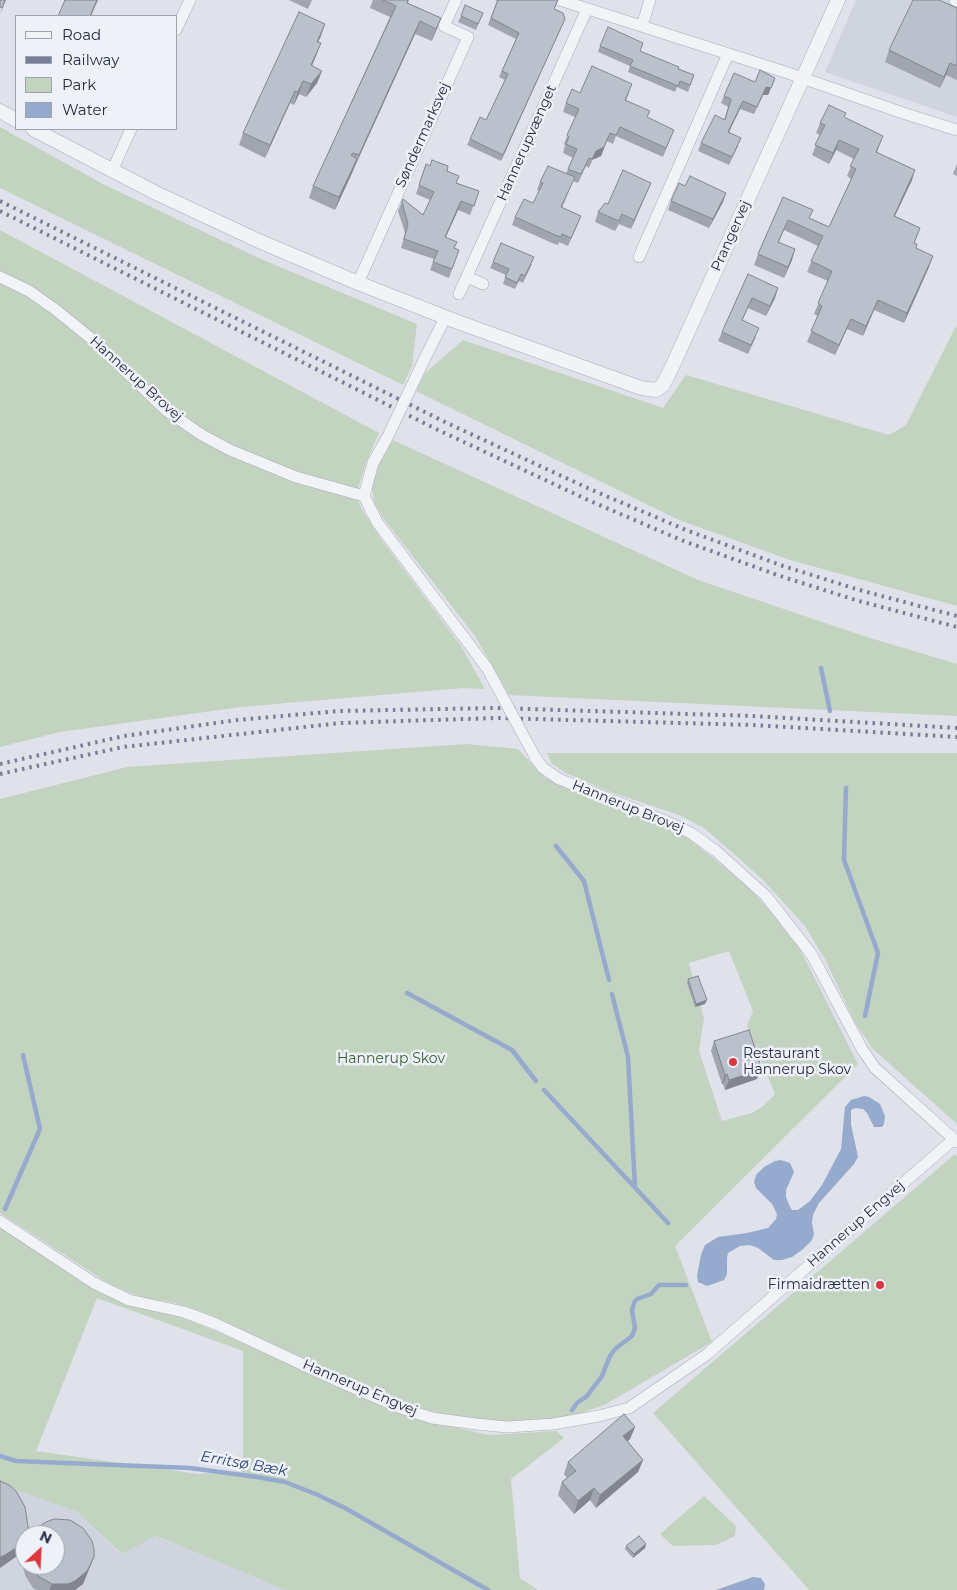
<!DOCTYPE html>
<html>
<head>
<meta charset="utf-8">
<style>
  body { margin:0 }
  #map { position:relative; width:957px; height:1590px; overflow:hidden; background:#dfe2ea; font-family:Montserrat,sans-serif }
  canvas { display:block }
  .legend { position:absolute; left:15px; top:15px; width:162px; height:115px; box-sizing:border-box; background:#eef1f7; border:1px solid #9ea3af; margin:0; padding:6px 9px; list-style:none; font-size:15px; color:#262d42 }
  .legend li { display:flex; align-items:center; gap:10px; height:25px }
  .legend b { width:25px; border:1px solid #9ea3af }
  .north { position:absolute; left:15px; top:1525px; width:50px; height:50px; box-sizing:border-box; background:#eef1f7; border:1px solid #9ea3af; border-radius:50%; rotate:25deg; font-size:14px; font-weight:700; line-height:20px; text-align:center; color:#262d42 }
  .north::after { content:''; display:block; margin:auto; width:18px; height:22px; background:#dc373c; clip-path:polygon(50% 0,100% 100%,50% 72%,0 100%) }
</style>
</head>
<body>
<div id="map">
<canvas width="957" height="1590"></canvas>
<ul class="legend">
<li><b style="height:6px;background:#f2f3f7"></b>Road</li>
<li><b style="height:6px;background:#777e95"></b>Railway</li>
<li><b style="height:14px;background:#c2d4bf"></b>Park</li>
<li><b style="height:14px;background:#96aacd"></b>Water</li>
</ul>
<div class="north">N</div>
</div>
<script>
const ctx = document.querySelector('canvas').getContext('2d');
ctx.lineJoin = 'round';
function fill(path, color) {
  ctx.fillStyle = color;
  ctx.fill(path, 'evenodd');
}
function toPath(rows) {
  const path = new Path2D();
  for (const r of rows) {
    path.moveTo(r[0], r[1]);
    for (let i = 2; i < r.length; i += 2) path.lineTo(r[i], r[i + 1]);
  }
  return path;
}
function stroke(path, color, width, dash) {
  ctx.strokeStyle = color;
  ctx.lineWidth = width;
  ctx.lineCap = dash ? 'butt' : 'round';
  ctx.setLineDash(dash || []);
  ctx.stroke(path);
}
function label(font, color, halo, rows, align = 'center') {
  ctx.font = font + ' Montserrat,sans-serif';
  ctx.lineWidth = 5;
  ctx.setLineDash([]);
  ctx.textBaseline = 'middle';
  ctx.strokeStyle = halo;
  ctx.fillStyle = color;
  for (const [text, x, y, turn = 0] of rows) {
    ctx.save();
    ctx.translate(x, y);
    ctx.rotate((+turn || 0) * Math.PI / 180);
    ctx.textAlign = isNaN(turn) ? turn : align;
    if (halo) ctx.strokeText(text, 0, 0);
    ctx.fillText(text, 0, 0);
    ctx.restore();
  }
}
const built = toPath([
  [856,0,957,0,957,117,825,72],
  [0,1484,77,1512,121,1554,155,1536,287,1590,0,1590],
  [25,1535,55,1535,55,1565,25,1565]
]);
const green = toPath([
  [0,127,103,184,263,260,417,324,412,366,403,385,0,188],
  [0,230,379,433,366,463,359,485,358,499,361,508,381,539,461,646,485,689,463,688,241,707,60,732,0,747],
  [956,326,957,327,957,606,790,560,679,520,416,391,425,373,463,340,663,408,686,375,889,435,906,425],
  [393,440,698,580,867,637,957,664,957,716,509,695,475,636,383,518,374,502,372,488,376,470],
  [466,744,518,749,545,778,687,837,746,885,773,914,799,947,858,1064,675,1246,712,1342,606,1404,574,1416,540,1421,509,1422,452,1416,419,1408,325,1368,212,1316,175,1303,141,1297,111,1285,0,1213,0,799,127,767],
  [729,951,753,1011,747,1026,775,1094,762,1107,752,1113,722,1121,699,1051,704,1018,689,963],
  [547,753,957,753,957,1124,873,1049,855,1023,826,961,805,926,764,881,741,860,704,828,679,815,605,790,566,773,551,763],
  [955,1154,957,1157,957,1590,809,1590,653,1413],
  [0,1227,97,1291,123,1303,188,1319,412,1418,489,1435,556,1431,564,1438,511,1479,520,1578,538,1590,286,1590,156,1536,122,1554,77,1512,0,1484],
  [97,1298,243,1351,243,1471,198,1474,36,1451],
  [704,1496,736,1526,735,1536,716,1545,673,1546,660,1534]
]);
const water = toPath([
  [864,1096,869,1097,880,1104,885,1116,884,1124,882,1127,874,1127,867,1113,863,1109,855,1108,851,1110,851,1124,858,1157,854,1164,819,1203,813,1215,812,1223,814,1234,812,1240,802,1250,792,1257,782,1260,774,1260,758,1248,750,1245,740,1246,728,1253,727,1258,727,1274,724,1280,707,1286,698,1282,697,1276,701,1255,705,1245,718,1237,747,1233,768,1228,776,1219,777,1214,772,1204,756,1188,754,1182,756,1175,764,1167,775,1161,781,1160,790,1163,794,1172,786,1190,786,1197,790,1207,792,1210,798,1210,810,1201,822,1185,841,1149,845,1107,851,1100],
  [753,1577,761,1578,765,1584,764,1590,716,1590]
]);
const stream = toPath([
  [821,668,830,711],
  [846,788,844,860,878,953,865,1016],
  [556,846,584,881,609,980],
  [407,993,512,1050,536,1081],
  [612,994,628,1057,635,1187],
  [544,1090,668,1223],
  [5,1209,40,1129,23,1055],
  [572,1410,577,1403,587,1396,602,1376,610,1356,615,1349,632,1336,635,1328,632,1310,634,1303,637,1299,651,1294,659,1285,686,1285],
  [0,1456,16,1461,190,1468,257,1477,285,1482,318,1495,345,1508,488,1590]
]);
const minor = toPath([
  [560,0,785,72,903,113,957,130],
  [955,0,957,1],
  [642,26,650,0],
  [176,30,190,0],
  [112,171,131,129],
  [639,257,728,54],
  [0,277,29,291,56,310,93,340,167,411,202,435,230,450,296,477,364,496],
  [467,277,483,284],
  [358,283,468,37,444,26,456,0],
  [459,294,587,9],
  [424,360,445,318],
  [388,436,373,463,364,496,377,522,487,668],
  [535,757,543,768,559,779,663,820,691,833,716,851,766,896,812,955,862,1049,875,1068,957,1142],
  [0,1221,94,1283,129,1300,184,1312,216,1324,340,1382,401,1408,432,1418,476,1424,507,1427,553,1424,599,1416,629,1408,706,1355,954,1139]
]);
const tertiary = toPath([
  [0,111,16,120],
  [33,129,156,193,259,241,358,283,455,321,641,388,656,390,663,385,672,367,838,0]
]);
const rail = toPath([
  [0,201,447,423,592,490,686,530,783,566,863,591,957,616],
  [0,211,436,429,588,500,681,540,780,576,859,601,957,627],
  [0,764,124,736,237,720,339,711,495,708,753,716,957,728],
  [0,774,123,747,341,723,497,718,753,725,957,737]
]);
const minorBridge = toPath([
  [388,436,424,360],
  [487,668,535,757]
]);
const wall = toPath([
  [289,0,312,0,308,9],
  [373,0,409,0,408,3,441,18,432,41,415,34,335,210,309,198,313,186,390,17,370,8],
  [495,0,558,0,554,9,565,19,501,161,467,145,470,139,486,120,505,80,499,77,516,39,488,25,497,1],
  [957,8,957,80,946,75,940,88,885,62,889,50],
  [483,13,476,30,458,22,461,16],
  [321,36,318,42,316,56,312,66,322,71,317,83,306,97,299,94,294,105,290,103,265,158,239,145,243,133],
  [600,46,640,52,694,75,688,92,677,87,675,92,628,72,630,66,598,52],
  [775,78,768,95,763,95,754,114,740,109,729,132,738,146,729,165,698,151,701,143,724,120,728,107,721,103,724,96,755,82],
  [580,93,629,93,626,100,647,118,674,130,663,157,616,136,613,144,607,141,601,156,592,160,589,168,586,166,578,183,573,181,562,208,578,224,568,246,559,242,558,245,552,243,512,225,515,217,533,203,539,191,537,190,540,182,566,174,573,158,563,153,565,145,564,144,575,117,563,112,566,103],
  [845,118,883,136,877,152,912,180,895,216,920,228,914,243,916,249,929,267,904,323,874,310,863,336,847,329,835,355,807,342,818,316,814,314,828,281,807,272,818,246,784,230,779,242,792,260,784,278,754,265,758,254,783,197,810,218,829,227,851,179,847,176,854,159,836,150,829,164,812,155,820,135,816,133,820,123],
  [426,164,447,171,456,183,479,191,470,215,458,210,446,237,455,248,459,250,449,278,430,270,434,259,401,248,405,233,398,211,403,199,423,215,430,200,416,194],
  [957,164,957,176,953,174],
  [651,183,631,229,619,224,615,231,595,222,598,212,608,204],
  [685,186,726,193,723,202,709,228,668,210,671,201],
  [493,262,532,264,523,283,519,281,515,289,503,284,506,275,490,268],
  [748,274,775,298,766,316,748,308,742,321,756,337,748,354,718,341,722,332],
  [688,979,705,1004,695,1007,687,983],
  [714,1041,760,1063,757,1079,725,1090,723,1084,722,1084,711,1051],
  [635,1427,630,1439,627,1441,643,1460,638,1472,596,1508,590,1500,574,1514,558,1495,562,1482,567,1478,564,1474,568,1462],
  [0,1481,29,1533,94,1557,83,1584,75,1590,37,1590,33,1588,25,1575,20,1554],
  [25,1535,55,1565,25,1565],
  [646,1544,645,1548,633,1558,625,1549,626,1546]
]);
const shadedWall = toPath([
  [5,0,6,0,0,14,2,8],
  [97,0,98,0,91,16,90,16],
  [441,18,436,31,432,41,436,29],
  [565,19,562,25,501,161,503,155],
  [420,21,415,34,354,168,359,155],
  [325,24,321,36,312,54,317,42],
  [321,43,316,56,306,78,311,65],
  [950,63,946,75,940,88,944,77],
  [322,71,317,83,306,97,311,84],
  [775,78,768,95,763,95,754,114,766,87],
  [303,81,299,94,294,105,298,92],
  [295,91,290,103,265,158,270,145],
  [743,101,740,109,725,140,728,132],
  [610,133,601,156,592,160,589,168,596,151],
  [839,140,836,150,829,164,833,153],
  [357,159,353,171,335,210,339,197],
  [915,170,912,180,890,226,894,216],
  [651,183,647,192,631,229,634,220],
  [726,193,723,202,709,228,713,219],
  [461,201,458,210,442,245,445,237],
  [795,249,792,260,784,278,788,267],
  [933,256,929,267,904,323,907,313],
  [778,288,775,298,766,316,770,306],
  [878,300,874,310,863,336,866,326],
  [851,319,847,329,835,355,839,345],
  [707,1000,705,1004,695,1007,696,1004],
  [760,1063,757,1071,760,1070,757,1079,725,1090,729,1080],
  [727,1074,723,1084,722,1084,725,1075],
  [635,1427,630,1439,619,1449,623,1436],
  [643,1460,638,1472,596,1508,600,1495],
  [594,1488,590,1500,574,1514,578,1501],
  [25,1542,20,1554,0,1568,0,1557],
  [646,1544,645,1548,633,1558,634,1554],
  [94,1557,83,1584,75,1590,49,1590,52,1584]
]);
const building = toPath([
  [0,0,5,0,2,8,0,7,0,0],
  [65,0,97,0,90,16,58,16,65,0],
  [383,0,408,0,407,3,441,18,436,29,420,21,359,155,353,153,351,155,357,159,339,197,313,186,396,6,383,0],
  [498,0,558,0,554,9,563,13,565,19,503,155,470,139,480,117,486,120,508,74,502,71,519,33,491,18,498,0],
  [913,0,939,0,957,8,957,66,950,63,944,77,889,50,913,0],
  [465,5,483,13,478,24,461,16,465,5],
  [299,12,325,24,317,42,321,43,311,65,322,71,311,84,303,81,298,92,295,91,270,145,243,133,299,12],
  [608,27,643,43,640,51,679,67,678,69,694,75,690,85,680,81,678,86,630,66,633,60,600,46,608,27],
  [592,66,632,84,625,100,650,111,647,117,674,130,666,148,620,127,616,135,610,133,604,147,596,151,592,159,589,158,581,174,568,169,577,149,566,144,569,137,567,135,579,109,566,103,572,89,580,93,592,66],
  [760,70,775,78,771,88,766,87,757,107,743,101,728,132,741,138,732,157,701,143,715,115,725,120,731,99,724,96,734,73,755,82,760,70],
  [829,105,846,113,844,117,883,136,876,152,915,170,894,216,920,228,914,243,917,244,916,248,933,256,907,313,878,300,866,326,851,319,839,345,811,331,822,306,818,303,832,271,811,261,823,236,788,220,778,242,795,249,788,267,758,254,783,197,813,210,809,218,829,227,856,169,850,166,859,149,839,140,833,153,815,145,825,125,820,123,829,105],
  [432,160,448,166,447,171,459,176,456,183,479,191,474,206,461,201,445,237,457,242,454,248,459,250,452,269,433,262,438,251,404,239,408,224,402,202,403,199,423,215,434,192,419,185,426,164,430,166,432,160],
  [548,166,575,177,561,207,581,216,571,238,562,234,561,237,555,235,515,217,524,199,533,203,543,183,540,182,548,166],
  [623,170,651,183,634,220,622,214,619,221,598,212,605,203,608,204,623,170],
  [690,176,726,193,713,219,671,201,679,183,685,186,690,176],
  [501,243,534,257,525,276,521,274,517,283,505,277,509,269,493,262,501,243],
  [748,274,778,288,770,306,752,298,742,320,759,328,751,345,722,332,748,274],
  [698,976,707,1000,696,1004,688,979,698,976],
  [749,1030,760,1063,758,1064,760,1070,729,1080,727,1074,725,1075,714,1041,749,1030],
  [624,1414,635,1427,623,1436,643,1460,600,1495,594,1488,578,1501,562,1482,576,1471,568,1462,624,1414],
  [0,1481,9,1485,16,1491,25,1507,29,1533,46,1522,54,1519,70,1520,83,1528,92,1541,94,1549,94,1557,87,1571,75,1581,68,1584,52,1584,38,1576,31,1565,55,1565,55,1535,25,1535,25,1542,5,1555,0,1557,0,1481],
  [639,1536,646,1544,634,1554,626,1546,639,1536]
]);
const markers = [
  [733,1062,5,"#dc373c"],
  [880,1285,5,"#dc373c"]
];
const streetNames = [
  ["Søndermarksvej",423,135,-66],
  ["Hannerupvænget",527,143,-66],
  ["Prangervej",731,236,-66],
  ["Hannerup Brovej",136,379,42],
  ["Hannerup Brovej",628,807,22],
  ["Hannerup Engvej",856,1224,-41],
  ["Hannerup Engvej",360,1388,23]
];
const poiNames = [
  ["Restaurant",743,1054],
  ["Hannerup Skov",743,1070],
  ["Firmaidrætten",870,1285,"right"]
];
const parkNames = [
  ["Hannerup Skov",391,1059]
];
const waterNames = [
  ["Erritsø Bæk",244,1464,10]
];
fill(built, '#d0d4df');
fill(green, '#c2d4bf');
fill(water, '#96aacd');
stroke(stream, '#96aacd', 4.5);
stroke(minor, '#a8acb8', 12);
stroke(tertiary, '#a8acb8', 15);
stroke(minor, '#f2f3f7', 11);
stroke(tertiary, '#f2f3f7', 14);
stroke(rail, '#777e95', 4, [2.5, 5]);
stroke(minorBridge, '#a8acb8', 12, []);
stroke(minorBridge, '#f2f3f7', 11);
fill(wall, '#a1a5b0');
fill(shadedWall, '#838690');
fill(building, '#bbc0cd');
stroke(building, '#838690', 1);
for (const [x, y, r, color] of markers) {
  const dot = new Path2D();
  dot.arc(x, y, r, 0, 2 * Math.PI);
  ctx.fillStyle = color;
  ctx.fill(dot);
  stroke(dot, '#eef1f7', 2);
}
label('14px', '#262d42', '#eef1f7', streetNames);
label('14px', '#262d42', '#eef1f7', poiNames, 'left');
label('14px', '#355f32', '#eef1f7', parkNames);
label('italic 15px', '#2c467a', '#eef1f7', waterNames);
</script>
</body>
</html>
